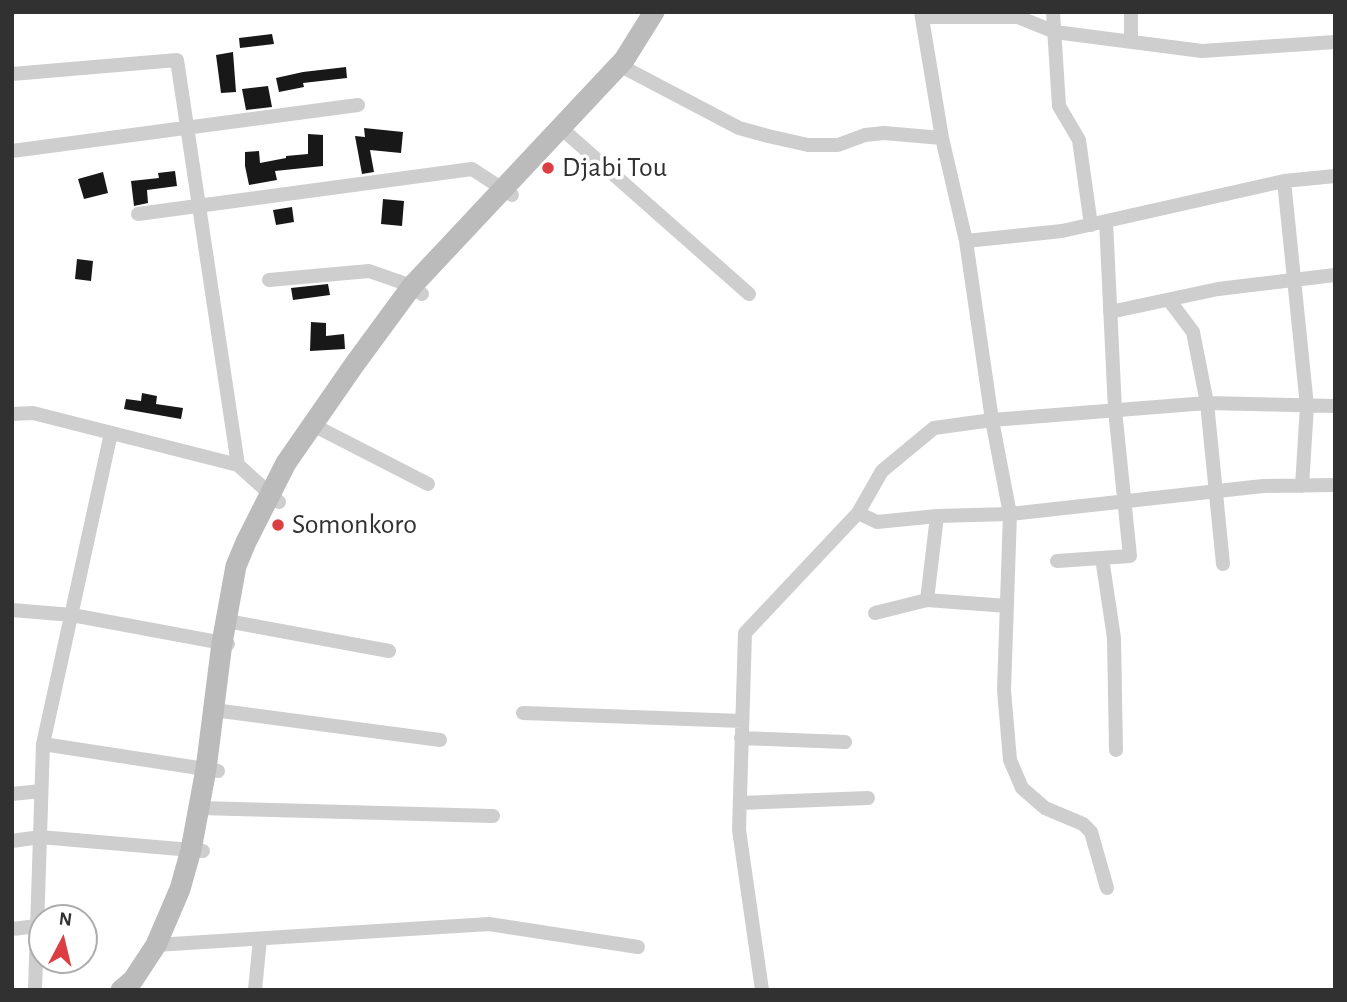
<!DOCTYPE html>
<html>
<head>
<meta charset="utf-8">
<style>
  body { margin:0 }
  #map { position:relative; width:1347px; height:1002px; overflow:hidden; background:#fff; font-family:"Alegreya Sans",sans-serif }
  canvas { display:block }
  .frame { position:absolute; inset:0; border:14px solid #313131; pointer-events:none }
  .north { position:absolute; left:28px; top:904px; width:70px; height:70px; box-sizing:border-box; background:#fff; border:2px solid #adadad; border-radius:50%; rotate:7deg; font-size:19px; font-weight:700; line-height:28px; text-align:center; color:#313131 }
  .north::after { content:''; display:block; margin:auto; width:24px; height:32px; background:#dd3e41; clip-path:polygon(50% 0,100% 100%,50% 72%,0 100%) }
</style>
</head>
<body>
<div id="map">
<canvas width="1347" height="1002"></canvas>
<div class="frame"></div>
<div class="north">N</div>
</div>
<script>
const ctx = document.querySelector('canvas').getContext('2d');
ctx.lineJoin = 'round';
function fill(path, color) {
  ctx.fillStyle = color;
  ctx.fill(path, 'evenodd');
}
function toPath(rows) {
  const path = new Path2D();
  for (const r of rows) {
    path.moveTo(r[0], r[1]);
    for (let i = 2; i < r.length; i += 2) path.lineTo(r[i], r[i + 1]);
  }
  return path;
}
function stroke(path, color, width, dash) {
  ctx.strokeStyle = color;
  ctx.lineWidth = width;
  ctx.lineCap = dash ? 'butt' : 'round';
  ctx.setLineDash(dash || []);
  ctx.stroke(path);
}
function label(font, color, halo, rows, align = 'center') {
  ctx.font = font + ' "Alegreya Sans",sans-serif';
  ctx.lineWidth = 7;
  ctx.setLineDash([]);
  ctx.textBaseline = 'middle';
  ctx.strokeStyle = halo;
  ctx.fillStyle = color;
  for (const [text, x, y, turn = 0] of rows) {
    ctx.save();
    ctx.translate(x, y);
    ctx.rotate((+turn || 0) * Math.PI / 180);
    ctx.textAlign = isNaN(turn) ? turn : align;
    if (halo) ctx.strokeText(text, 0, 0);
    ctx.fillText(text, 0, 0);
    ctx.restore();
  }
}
const building = toPath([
  [272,34,274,44,240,48,239,38],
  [233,52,236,92,221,93,216,55],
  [346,67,347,78,303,83,304,87,279,92,276,78,303,72],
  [268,86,272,107,246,110,242,89],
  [364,128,403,132,401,153,370,150,374,172,362,174,355,136,365,137],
  [308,134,323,135,323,166,275,171,277,180,249,185,245,166,245,152,259,151,260,163,286,158,286,156,308,154],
  [175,171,177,186,147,190,148,203,134,206,131,181,159,178,158,173],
  [103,172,108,193,84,199,78,179],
  [383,199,404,201,402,226,381,224],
  [292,207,294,222,276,225,273,210],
  [77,259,93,261,91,281,75,279],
  [328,284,330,295,293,300,291,288],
  [311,322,326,323,326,336,344,334,345,349,310,351],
  [142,393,157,396,156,404,183,408,181,419,124,409,126,399,141,401]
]);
const street = toPath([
  [1053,12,1059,106,1079,140,1091,225],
  [1131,12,1131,42],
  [922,17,1018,17,1055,32,1202,51,1335,42],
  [619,65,739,128,768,136,808,145,838,145,865,135,884,133,942,138],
  [12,74,177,60,238,465],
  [561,128,749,294],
  [12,151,358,105],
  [1284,181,1307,406,1302,486],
  [138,214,472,169,512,195],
  [966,241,1062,231,1284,181,1335,176],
  [269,280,369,271,412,286,422,294],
  [1169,300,1193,332,1207,403,1223,564],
  [1110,312,1218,289,1335,275],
  [12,414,33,413,238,465,279,502],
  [313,425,428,484],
  [858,513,877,522,937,516,1010,514,1263,486,1335,485],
  [1102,558,1114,638,1116,750],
  [1057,561,1130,556,1115,410,1106,221],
  [927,600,937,516],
  [12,610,72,615,228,644],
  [875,613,927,600,1007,606],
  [227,621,389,651],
  [214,710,440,740],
  [523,713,742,721],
  [741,738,845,742],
  [43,744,218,771],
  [12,794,41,791],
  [740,803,868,798],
  [199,808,493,816],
  [12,841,40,837,203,851],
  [1107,888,1091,832,1083,824,1045,808,1022,788,1010,760,1004,690,1010,514,992,420,1207,403,1335,406],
  [12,929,37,926],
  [156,945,489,924,638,947],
  [35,990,43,744,111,433],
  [255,990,260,939],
  [762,990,739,830,745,633,858,513,882,471,934,428,992,420,966,241,942,138,921,12]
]);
const secondary = toPath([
  [121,990,133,980,156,945,180,889,191,850,206,769,222,643,236,566,246,542,286,463,354,365,412,286,624,60,654,12]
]);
const markers = [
  [548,168,7,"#dd3e41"],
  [278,525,7,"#dd3e41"]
];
const poiNames = [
  ["Djabi Tou",562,168],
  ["Somonkoro",292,525]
];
fill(building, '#181818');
stroke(street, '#cecece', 14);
stroke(secondary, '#bbb', 21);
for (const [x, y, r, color] of markers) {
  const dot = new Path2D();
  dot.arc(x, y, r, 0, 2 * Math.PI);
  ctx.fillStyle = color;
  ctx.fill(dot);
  stroke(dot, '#fff', 2.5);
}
label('28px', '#313131', '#fff', poiNames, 'left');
</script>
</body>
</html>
